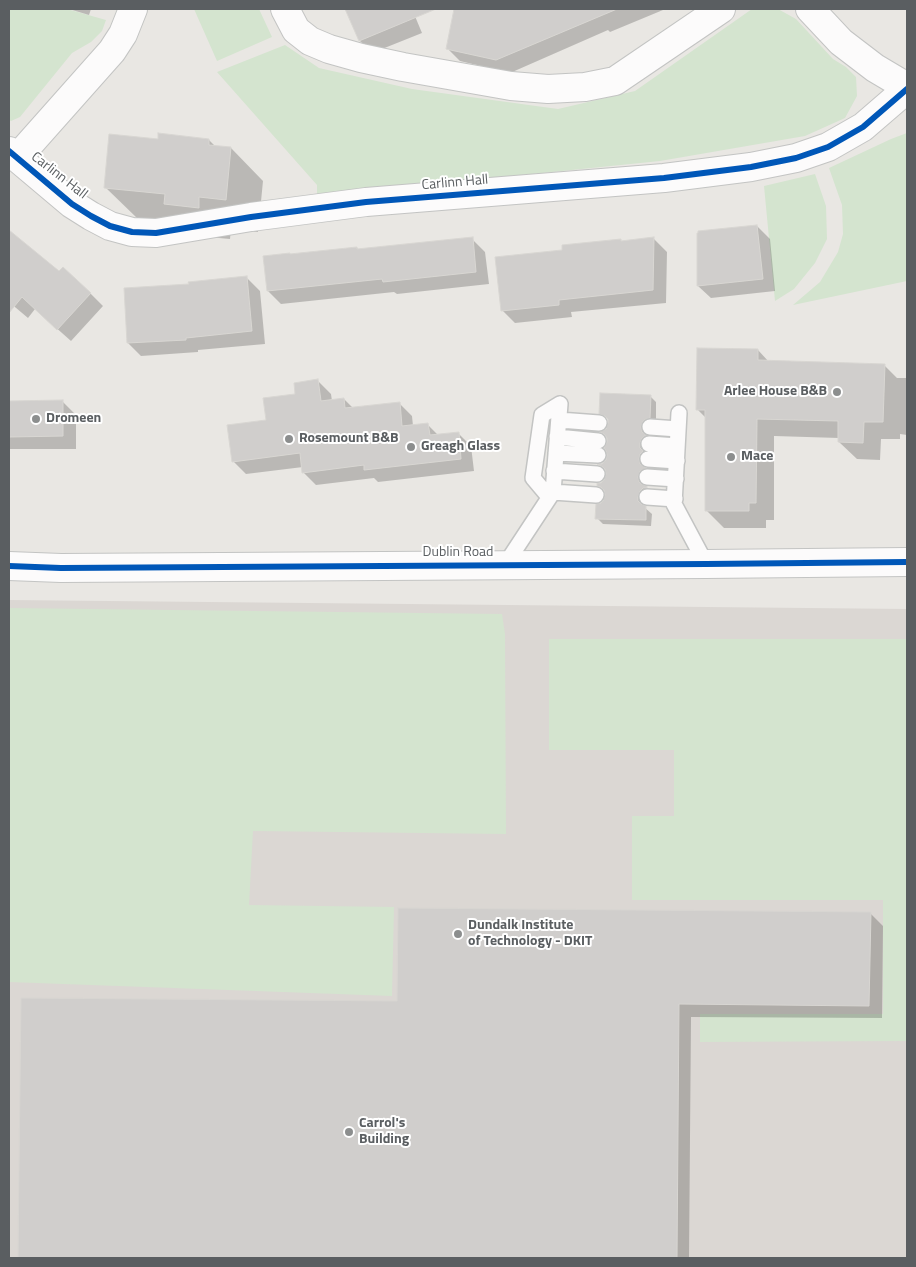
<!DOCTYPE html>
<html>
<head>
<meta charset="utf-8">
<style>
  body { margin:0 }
  #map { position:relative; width:916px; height:1267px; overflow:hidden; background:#e9e7e3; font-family:"Titillium Web",sans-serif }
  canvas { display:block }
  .frame { position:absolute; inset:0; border:10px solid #5a5e61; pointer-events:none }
</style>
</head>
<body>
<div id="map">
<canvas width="916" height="1267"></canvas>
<div class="frame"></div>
</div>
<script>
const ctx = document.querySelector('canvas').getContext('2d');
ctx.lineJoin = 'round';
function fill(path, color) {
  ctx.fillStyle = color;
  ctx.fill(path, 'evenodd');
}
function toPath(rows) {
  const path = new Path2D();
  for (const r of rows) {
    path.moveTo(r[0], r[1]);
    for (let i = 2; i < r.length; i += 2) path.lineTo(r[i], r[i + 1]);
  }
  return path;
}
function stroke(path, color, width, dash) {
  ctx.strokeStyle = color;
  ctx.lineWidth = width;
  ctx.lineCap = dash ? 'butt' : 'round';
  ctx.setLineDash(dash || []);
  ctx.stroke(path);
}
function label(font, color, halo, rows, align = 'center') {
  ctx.font = font + ' "Titillium Web",sans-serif';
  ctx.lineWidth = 4;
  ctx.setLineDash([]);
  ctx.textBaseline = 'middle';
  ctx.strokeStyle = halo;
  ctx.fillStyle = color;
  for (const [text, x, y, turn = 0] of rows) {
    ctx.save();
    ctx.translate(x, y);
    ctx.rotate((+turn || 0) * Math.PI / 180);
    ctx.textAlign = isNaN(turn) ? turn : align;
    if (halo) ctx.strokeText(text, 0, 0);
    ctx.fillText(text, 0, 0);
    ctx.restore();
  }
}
const education = toPath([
  [9,600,907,609,907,1258,9,1258]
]);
const green = toPath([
  [9,9,67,9,106,20,102,31,91,42,72,53,20,117,11,121,9,120],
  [194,9,259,9,272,37,217,61],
  [752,9,778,9,796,19,833,59,846,67,856,77,857,96,845,118,805,136,660,161,317,196,317,185,217,72,285,45,319,68,412,89,558,109,635,91],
  [907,133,907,281,793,305,820,282,838,252,843,234,842,205,829,168,891,139],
  [815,174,826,206,827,239,815,263,794,289,775,301,764,186],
  [9,608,502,614,505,634,506,834,253,831,249,905,394,907,392,996,9,982],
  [549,639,907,639,907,1041,700,1042,700,1014,883,1014,883,900,632,900,632,816,674,816,674,750,549,750]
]);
const shadow = toPath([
  [69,9,91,9,89,15],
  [346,9,412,9,422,33,372,53,359,40],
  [455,9,663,9,663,10,610,32,608,30,510,73,460,61,447,48],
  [209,140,216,147,231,148,263,181,258,232,231,229,230,239,197,236,138,219,105,187,159,141],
  [757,226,770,239,775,291,711,298,698,286],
  [9,231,60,272,90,293,103,306,71,341,35,309,28,318,9,302],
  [472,239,485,252,489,284,397,294,394,292,281,304,268,291,357,248,359,250],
  [654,239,667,252,666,303,571,312,572,317,515,323,502,310,563,251,620,240,622,242],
  [247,278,260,291,265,344,198,350,198,352,141,356,128,343,190,285],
  [758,350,769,362,884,365,897,378,907,378,907,435,900,434,900,439,881,439,880,460,857,459,839,442,839,438,774,436,774,520,766,520,766,528,724,528,706,510,707,419,698,410],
  [318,381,331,394,332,401,344,399,353,408,399,403,412,416,413,426,428,425,439,436,458,433,471,446,474,471,378,482,374,478,316,485,303,472,303,467,246,474,233,461,268,421,297,396],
  [650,396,656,402,656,424,649,428,646,434,648,439,644,466,645,469,651,475,646,478,643,484,644,487,653,494,646,498,643,504,644,507,652,514,651,526,603,524,597,518,605,501,606,492,598,485,606,480,607,471,600,465,607,461,608,438,602,432,607,430,609,420,601,413],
  [9,402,63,402,76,415,76,449,9,449],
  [870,913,883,926,882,1018,691,1017,689,1258,20,1258,22,1000,398,1003]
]);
const building = toPath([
  [345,9,436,9,359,41,345,9],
  [454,9,617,9,496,60,446,49,454,9],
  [158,133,209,139,209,145,231,147,226,200,199,197,199,208,164,204,165,194,104,188,109,134,158,139,158,133],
  [757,225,763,279,697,286,697,233,698,233,698,231,757,225],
  [9,230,59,271,63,267,91,293,57,330,22,297,9,313,9,230],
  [473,237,476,272,383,282,382,279,267,291,263,256,290,253,290,254,357,247,357,249,473,237],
  [654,237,653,290,559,300,559,305,501,311,495,257,562,250,562,245,621,239,621,241,654,237],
  [247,276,252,331,186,338,186,340,127,343,124,288,189,284,188,282,247,276],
  [697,348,758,349,758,360,885,364,883,422,864,422,863,443,838,442,838,421,757,419,756,503,749,503,749,511,705,511,705,410,696,410,697,348],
  [318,379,321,401,344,398,345,408,400,402,402,426,428,423,430,435,459,432,461,459,364,470,364,465,302,473,300,453,232,462,227,425,266,420,263,398,295,394,294,383,318,379],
  [600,393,651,395,650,418,646,419,643,421,641,427,642,432,646,435,642,438,640,443,640,448,643,451,640,454,639,459,640,464,646,468,640,471,638,477,639,482,641,484,647,486,647,488,643,488,640,491,638,497,638,501,641,504,646,506,646,520,595,519,596,504,601,503,603,501,605,495,604,490,601,487,597,486,597,483,601,483,604,480,606,474,605,469,603,467,597,464,602,464,606,460,607,455,606,451,604,448,607,442,607,438,604,434,600,432,606,429,608,423,608,419,605,416,599,414,600,393],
  [63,400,63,436,9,437,9,401,63,400],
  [398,908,871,912,869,1006,679,1004,677,1258,18,1258,21,998,397,1001,398,908]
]);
const service = toPath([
  [679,413,674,504,706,564],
  [559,420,599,423],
  [650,427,678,429],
  [557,437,598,441],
  [649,444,677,446],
  [556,453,598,455],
  [648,459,677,461],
  [554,471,597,474],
  [647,477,676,479],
  [553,492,596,495],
  [549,497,533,478,542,415,560,404],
  [647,497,675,499],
  [505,565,553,492,560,404]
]);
const minor = toPath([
  [285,9,296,30,310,41,329,49,361,58,403,67,511,86,548,89,585,87,615,81,721,9],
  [810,9,841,42,875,68,907,87],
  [9,151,72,204,91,216,110,226,132,232,156,233,251,217,366,202,664,178,751,167,796,158,828,147,863,127,907,89],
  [17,158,112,51,123,34,133,9]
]);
const secondary = toPath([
  [9,566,61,568,706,564,907,562]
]);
const cycleway = toPath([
  [9,151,72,204,91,216,110,226,132,232,156,233,251,217,366,202,664,178,751,167,796,158,828,147,863,127,907,89],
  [9,566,61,568,706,564,907,562]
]);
const markers = [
  [837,392,5,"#8c8e8e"],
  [36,419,5,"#8c8e8e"],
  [289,439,5,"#8c8e8e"],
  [411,447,5,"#8c8e8e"],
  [731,457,5,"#8c8e8e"],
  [458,934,5,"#8c8e8e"],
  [349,1132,5,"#8c8e8e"]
];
const streetNames = [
  ["Carlinn Hall",59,176,38],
  ["Carlinn Hall",455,183,-5],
  ["Dublin Road",458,553]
];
const poiNames = [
  ["Arlee House B&B",827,392,"right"],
  ["Dromeen",46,419],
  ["Rosemount B&B",299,439],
  ["Greagh Glass",421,447],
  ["Mace",741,457],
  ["Dundalk Institute",468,926],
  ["of Technology - DKIT",468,942],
  ["Carrol's",359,1124],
  ["Building",359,1140]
];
fill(education, '#dbd7d3');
fill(green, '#d4e4cf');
fill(shadow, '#0003');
fill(building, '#d0cecc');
stroke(building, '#d8d6d2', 1);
stroke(service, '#c3c4c3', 18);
stroke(minor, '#c3c4c3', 30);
stroke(secondary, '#c3c4c3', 30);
stroke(service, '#fcfbfb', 15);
stroke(minor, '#fcfbfb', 28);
stroke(secondary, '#fcfbfb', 28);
stroke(cycleway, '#0057b8', 6);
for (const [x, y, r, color] of markers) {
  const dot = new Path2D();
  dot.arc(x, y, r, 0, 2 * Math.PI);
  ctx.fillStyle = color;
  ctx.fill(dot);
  stroke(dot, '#fff', 2);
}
label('14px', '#5a5e61', '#fff', streetNames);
label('bold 14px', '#5a5e61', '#fff', poiNames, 'left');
</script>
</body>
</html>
